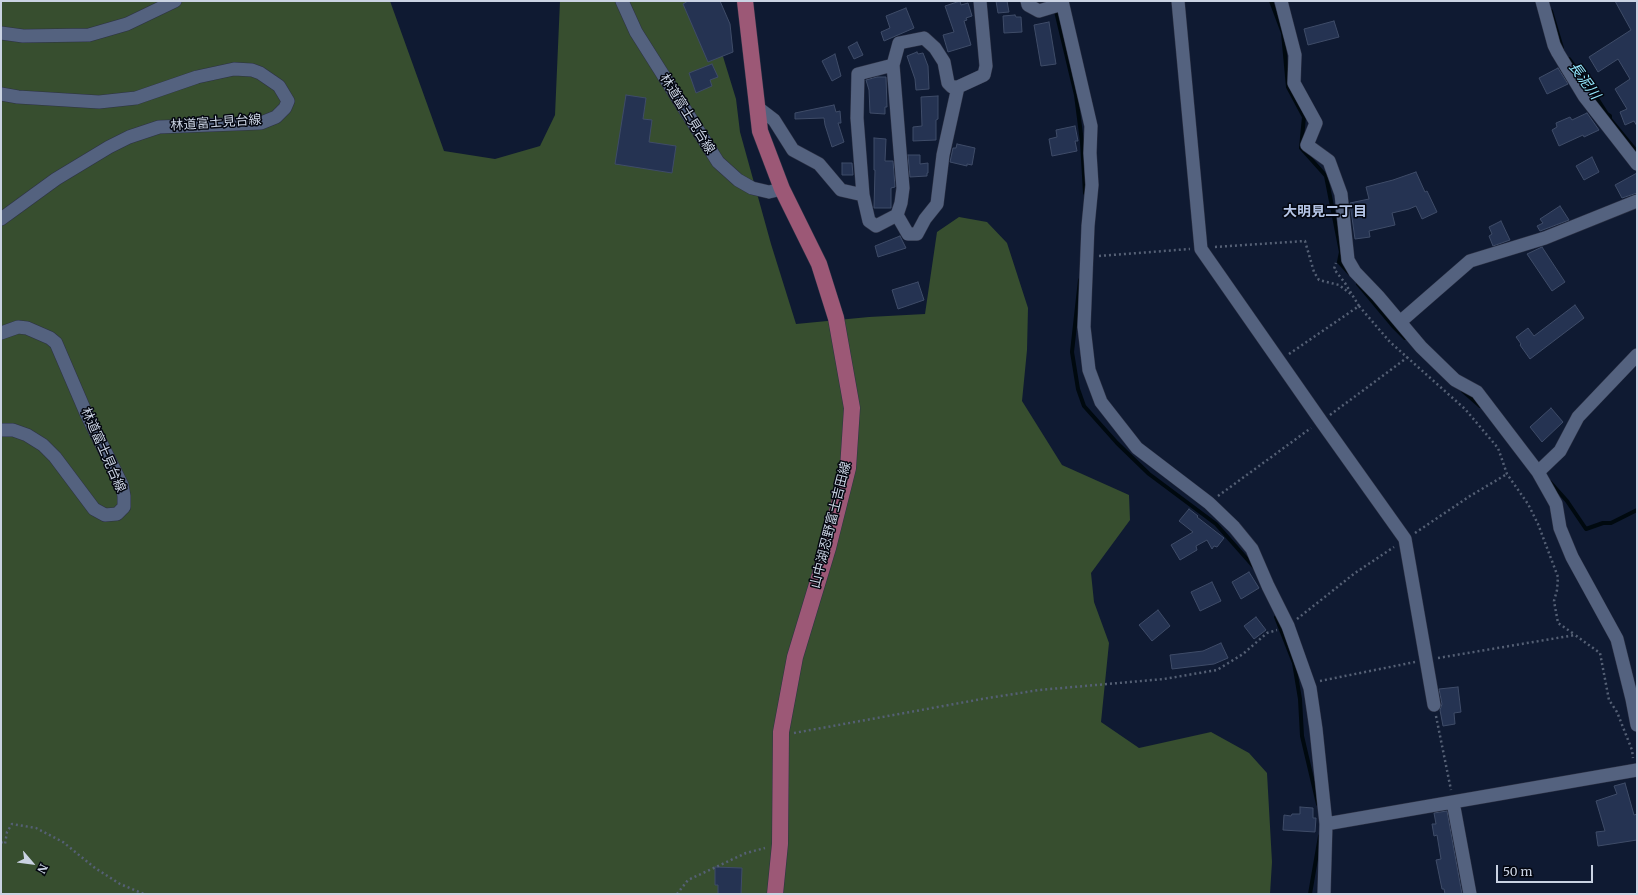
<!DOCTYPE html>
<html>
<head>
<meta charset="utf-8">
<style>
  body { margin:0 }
  #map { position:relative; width:1638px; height:895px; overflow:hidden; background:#0f1a32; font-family:Merriweather,serif }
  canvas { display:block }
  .frame { position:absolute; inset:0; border:2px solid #cad3e3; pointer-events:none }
  .north { position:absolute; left:12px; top:843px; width:40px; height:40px; -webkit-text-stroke:3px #03060f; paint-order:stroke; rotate:118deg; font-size:11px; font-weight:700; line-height:16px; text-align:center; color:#cad3e3 }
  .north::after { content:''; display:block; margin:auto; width:14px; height:18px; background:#cad3e3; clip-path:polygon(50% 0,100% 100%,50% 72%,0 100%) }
  .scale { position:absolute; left:1496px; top:865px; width:97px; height:18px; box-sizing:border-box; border:2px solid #cad3e3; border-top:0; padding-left:5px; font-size:12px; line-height:14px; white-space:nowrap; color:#cad3e3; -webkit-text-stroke:3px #03060f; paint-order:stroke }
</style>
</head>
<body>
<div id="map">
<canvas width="1638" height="895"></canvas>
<div class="frame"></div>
<div class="north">N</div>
<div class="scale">50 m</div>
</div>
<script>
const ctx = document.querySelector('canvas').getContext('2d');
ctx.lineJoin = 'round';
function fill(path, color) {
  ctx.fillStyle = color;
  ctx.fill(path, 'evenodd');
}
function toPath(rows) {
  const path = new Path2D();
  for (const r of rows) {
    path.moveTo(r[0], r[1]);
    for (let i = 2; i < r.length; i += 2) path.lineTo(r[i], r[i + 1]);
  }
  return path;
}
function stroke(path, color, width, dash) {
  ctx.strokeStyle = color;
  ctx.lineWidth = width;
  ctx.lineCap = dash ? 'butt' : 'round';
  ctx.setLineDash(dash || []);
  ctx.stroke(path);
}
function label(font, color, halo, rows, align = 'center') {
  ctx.font = font + ' Merriweather,"Noto Sans JP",serif';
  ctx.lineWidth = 3;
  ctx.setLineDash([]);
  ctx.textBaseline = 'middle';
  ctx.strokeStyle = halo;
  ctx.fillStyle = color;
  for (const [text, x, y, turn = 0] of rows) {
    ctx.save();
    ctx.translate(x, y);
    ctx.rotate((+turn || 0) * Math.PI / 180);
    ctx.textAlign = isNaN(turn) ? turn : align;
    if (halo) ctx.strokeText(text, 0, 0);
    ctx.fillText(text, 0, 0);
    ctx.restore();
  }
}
const forest = toPath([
  [1,1,390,1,444,151,495,159,540,146,555,115,560,1,706,1,736,99,740,132,771,244,796,324,869,317,925,314,937,232,959,217,987,222,1007,243,1028,308,1027,350,1022,401,1062,465,1129,495,1130,520,1091,573,1094,602,1109,643,1101,722,1139,748,1211,732,1249,753,1267,773,1272,862,1270,894,1,894]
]);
const stream = toPath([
  [1271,1,1283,33,1288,87,1304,117,1301,148,1326,176,1341,252,1339,262,1350,274],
  [1055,7,1076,95,1082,142,1085,193],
  [1551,11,1562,48],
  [1569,59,1593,92,1607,114,1610,116,1610,119,1637,152],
  [1080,280,1072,352,1078,389,1084,406,1117,443,1149,474,1216,524,1254,567],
  [1358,284,1393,326,1405,338],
  [1463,391,1480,406],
  [1550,482,1567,501,1586,529,1603,523,1611,523,1637,510],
  [1276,617,1294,663,1300,699,1302,736,1318,804],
  [1310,894,1320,836]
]);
const building = toPath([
  [688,1,720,1,730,24,733,52,708,62,683,4,688,1],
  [960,1,961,5,968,3,972,16,966,18,967,20,964,21,971,45,948,52,943,35,954,32,945,6,960,1],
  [996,1,1007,1,1009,12,998,13,996,1],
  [1615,1,1637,1,1637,126,1634,121,1625,125,1620,112,1627,109,1615,89,1630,79,1618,59,1598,72,1589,57,1631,30,1615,1],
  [906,8,914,28,884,41,881,32,890,28,886,16,906,8],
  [1015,15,1016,17,1021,17,1022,32,1004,33,1003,16,1015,15],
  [1334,21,1339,37,1308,45,1304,29,1334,21],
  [1049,22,1056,64,1041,66,1034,25,1049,22],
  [857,42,863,55,854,59,848,47,857,42],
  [917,52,918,54,923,53,928,66,929,89,916,90,915,79,907,56,917,52],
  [835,54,841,76,832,81,822,61,835,54],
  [712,64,718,77,710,80,712,86,696,93,689,73,712,64],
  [1558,68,1568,84,1547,94,1539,78,1558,68],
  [877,77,886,77,887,107,885,107,885,114,870,113,869,90,866,80,877,77],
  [626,95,646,98,643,119,652,120,649,142,676,146,672,173,615,164,626,95],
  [938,96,938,119,936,120,936,140,913,141,913,127,922,126,921,97,938,96],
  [834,105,836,112,840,111,841,123,838,123,844,142,832,147,825,125,824,118,795,119,795,113,834,105],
  [1587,113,1599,130,1584,137,1583,135,1559,146,1552,130,1557,127,1556,123,1570,117,1572,120,1587,113],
  [1075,126,1078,141,1075,141,1077,151,1052,156,1049,139,1057,137,1056,130,1075,126],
  [874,138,886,139,885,161,893,161,895,187,891,188,891,208,874,208,875,170,874,170,874,138],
  [957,144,975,148,972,165,967,164,967,166,950,162,953,148,956,148,957,144],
  [908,155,920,155,920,164,928,163,928,173,927,173,927,176,910,177,908,155],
  [1592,157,1599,172,1584,180,1576,166,1592,157],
  [842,163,852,163,853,175,842,175,842,163],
  [1416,172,1425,192,1427,191,1437,212,1422,219,1416,206,1409,209,1392,213,1395,225,1369,231,1370,237,1355,239,1350,203,1369,199,1366,187,1393,180,1416,172],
  [1637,173,1637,193,1622,198,1615,185,1637,173],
  [1560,206,1569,220,1540,231,1537,226,1543,223,1540,219,1560,206],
  [1501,221,1510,240,1493,246,1489,236,1492,234,1489,227,1501,221],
  [900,236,906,248,878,257,875,246,900,236],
  [1542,247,1565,282,1552,291,1527,254,1542,247],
  [918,282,924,300,898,309,892,290,918,282],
  [1575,305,1584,318,1530,359,1520,345,1521,344,1516,337,1528,328,1534,336,1575,305],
  [1551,408,1563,422,1542,442,1530,427,1551,408],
  [1189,509,1198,516,1197,517,1224,538,1217,547,1214,546,1212,549,1207,540,1196,546,1197,550,1180,560,1171,545,1193,532,1179,521,1189,509],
  [1249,572,1259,588,1241,599,1232,582,1249,572],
  [1212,582,1221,601,1200,611,1191,592,1212,582],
  [1158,610,1170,626,1152,641,1139,625,1158,610],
  [1256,617,1266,630,1254,639,1244,626,1256,617],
  [1221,643,1228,658,1214,664,1172,669,1170,655,1203,651,1221,643],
  [1458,687,1461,712,1454,713,1455,724,1443,726,1440,710,1442,704,1439,689,1458,687],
  [1625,783,1634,815,1637,814,1637,840,1598,846,1596,832,1605,831,1596,801,1617,794,1614,786,1625,783],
  [1300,807,1313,808,1313,818,1316,818,1315,832,1283,830,1284,815,1291,816,1292,814,1300,814,1300,807],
  [1447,811,1462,894,1445,894,1444,889,1442,889,1436,860,1441,859,1437,835,1434,836,1432,824,1436,824,1434,813,1447,811],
  [715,867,742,868,741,894,718,894,718,885,715,885,715,867]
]);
const path = toPath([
  [1215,247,1305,241,1314,272,1319,280,1339,285,1352,295],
  [1099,256,1190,249],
  [1359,306,1390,342,1465,409,1498,448,1507,474,1528,504,1538,524,1558,577,1557,590,1554,601,1558,623,1574,634],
  [1289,354,1359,306,1345,283,1334,269,1336,263],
  [1330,415,1408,357],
  [1218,496,1311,428],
  [1415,533,1470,496,1507,474],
  [1297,619,1355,573,1394,547],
  [1438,658,1575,635,1600,653,1609,700,1617,712,1632,750,1633,758],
  [1320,681,1415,662],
  [1436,716,1451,790],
  [794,733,982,699,1039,690,1164,679,1217,670,1243,654,1267,633,1277,630],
  [1,842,5,844,7,832,12,824,36,828,63,842,95,868,120,884,144,894],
  [677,894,688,880,746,853,765,848]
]);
const minor = toPath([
  [622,1,636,32,718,162,738,180,752,188,769,192,782,189],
  [1027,1,1028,5,1039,11,1062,4],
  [1062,1,1091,126,1090,153,1092,185,1088,226,1084,327,1089,370,1101,402,1137,448,1209,503,1234,527,1252,549,1268,586,1288,626,1310,688,1316,729,1326,824,1324,894],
  [1178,1,1201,249,1321,421,1405,539,1434,705],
  [1281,1,1295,55,1294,83,1316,123,1307,145,1329,161,1341,194,1348,260,1355,272,1378,296,1421,347,1455,380,1477,392,1538,472,1556,504,1560,528,1572,557,1617,639,1632,699,1637,725],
  [1542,1,1554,45,1558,53,1584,96,1637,164],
  [1,33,23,36,89,35,127,24,175,1],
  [893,65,903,188,901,203,897,215,876,226,869,221,863,195,857,118,858,74,893,65,899,43,924,38,935,48,944,62,948,83,952,87,958,87,984,75,986,66,980,1],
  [1,94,18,97,99,102,136,98,197,77,234,69,252,70,260,73,279,86,288,101,285,108,276,117,261,123,159,127,129,137,109,147,56,179,1,219],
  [757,107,774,120,793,150,819,164,841,190,863,195],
  [897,215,908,234,917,234,925,219,937,204,943,155,958,87],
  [1400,322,1470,261,1545,238,1637,201],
  [1,333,18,327,27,328,50,338,56,343,86,413,122,485,124,496,124,507,117,514,105,515,94,509,55,457,43,445,27,435,13,430,1,430],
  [1538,472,1560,451,1578,417,1637,355],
  [1453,802,1470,894],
  [1326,824,1637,770]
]);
const major = toPath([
  [745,1,760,131,782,189,819,264,836,318,852,408,848,468,828,548,795,657,781,732,780,844,775,894]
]);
const streetNames = [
  ["林道富士見台線",687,114,58],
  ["林道富士見台線",216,123,-4],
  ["林道富士見台線",103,450,66],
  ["山中湖忍野富士吉田線",831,525,-76]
];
const waterNames = [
  ["長泥川",1584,81,54]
];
const neighbourhoodNames = [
  ["大明見二丁目",1325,212]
];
fill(forest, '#374e2f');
stroke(stream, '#00090f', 4);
fill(building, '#253352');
stroke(building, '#3f4c68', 1);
stroke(minor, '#2d3245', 14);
stroke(major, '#2d3245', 17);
stroke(path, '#556075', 2.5, [2, 3]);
stroke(minor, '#54627f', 13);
stroke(major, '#9c5876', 16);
label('13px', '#cad3e3', '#03060f', streetNames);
label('italic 14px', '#94e8fe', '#03060f', waterNames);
label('bold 14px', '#b6c6e7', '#03060f', neighbourhoodNames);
</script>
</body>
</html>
